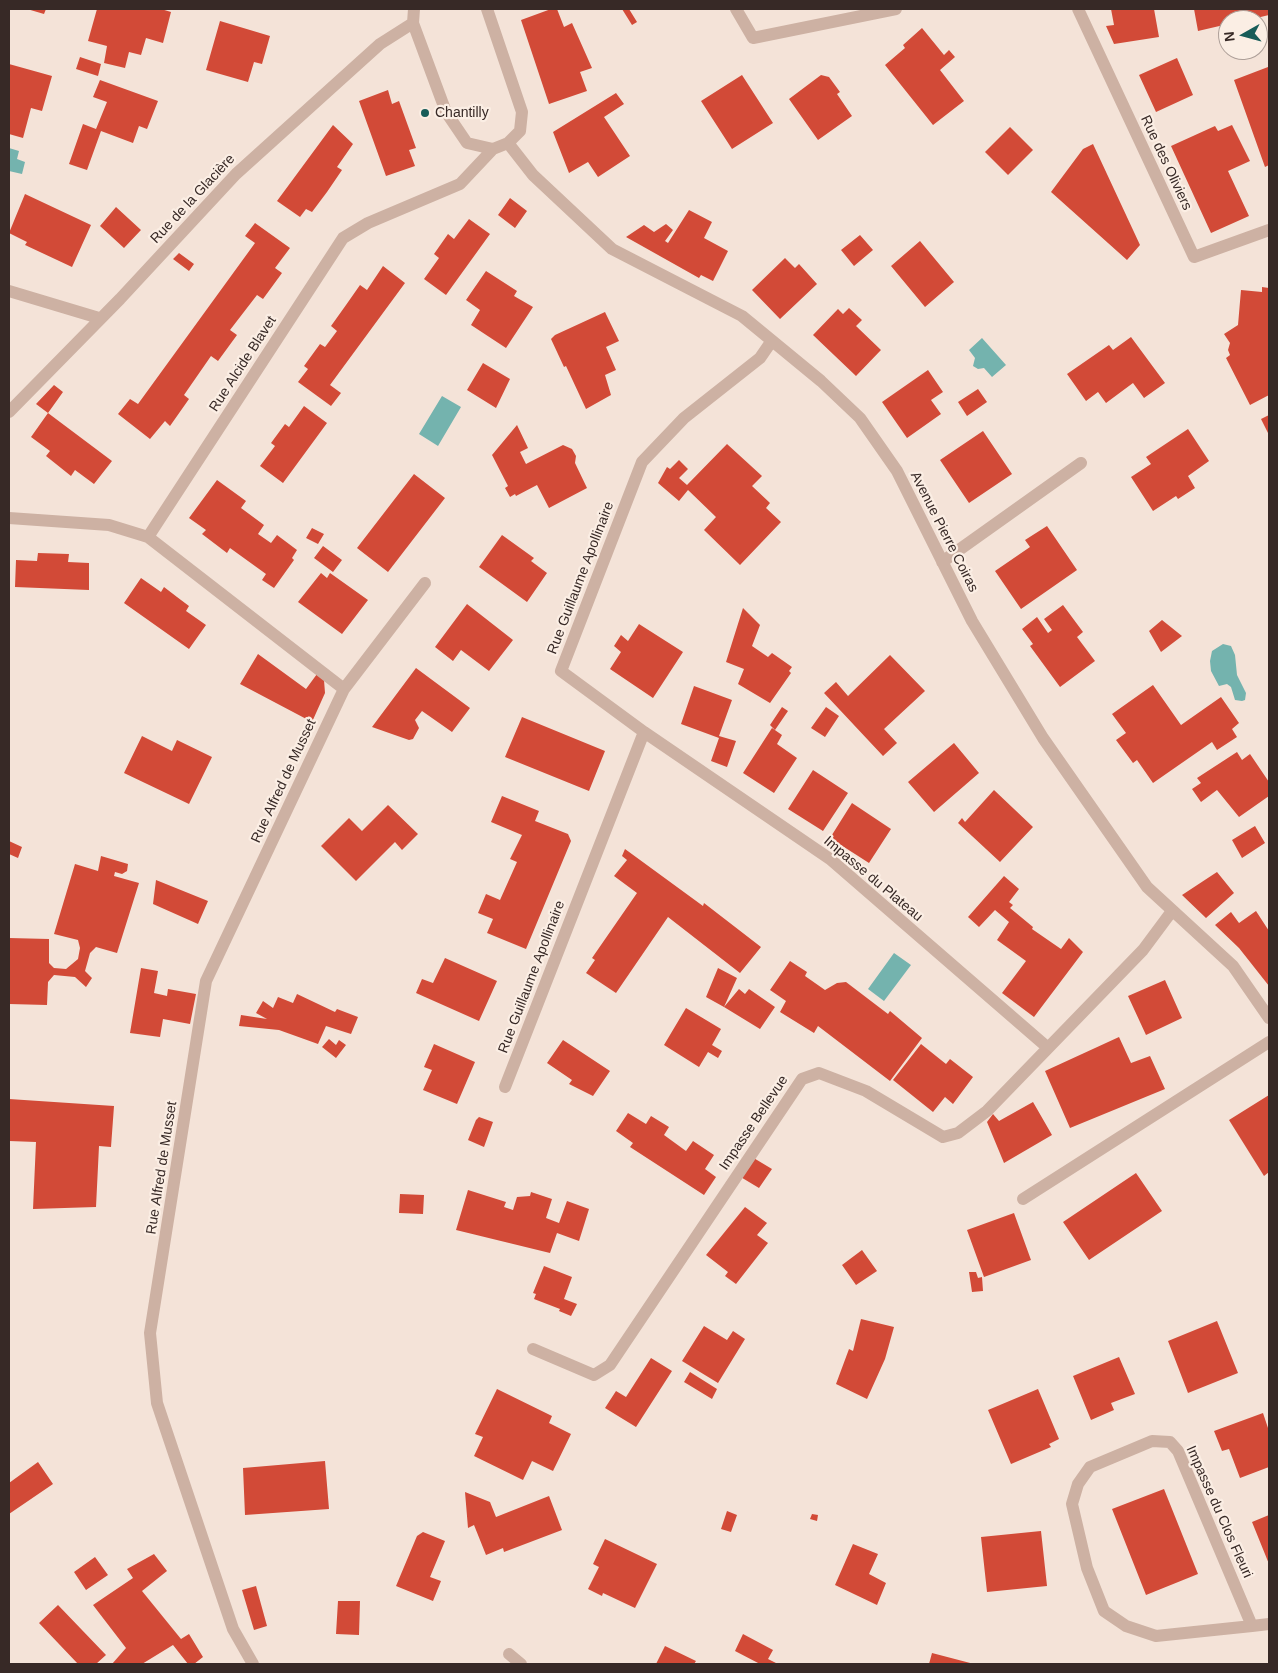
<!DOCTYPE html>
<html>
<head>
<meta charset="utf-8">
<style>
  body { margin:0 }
  #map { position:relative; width:1278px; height:1673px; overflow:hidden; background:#f4e3d8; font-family:Helvetica,sans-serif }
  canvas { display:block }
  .frame { position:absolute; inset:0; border:10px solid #372926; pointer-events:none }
  .north { position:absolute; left:1218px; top:10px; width:50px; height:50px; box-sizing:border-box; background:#fbeee4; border:1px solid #ad9f98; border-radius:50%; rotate:263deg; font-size:14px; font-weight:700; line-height:20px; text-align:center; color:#372926 }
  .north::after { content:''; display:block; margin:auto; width:18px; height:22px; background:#175c58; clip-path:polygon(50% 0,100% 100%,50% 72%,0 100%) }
</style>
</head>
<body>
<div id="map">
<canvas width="1278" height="1673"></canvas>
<div class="frame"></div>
<div class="north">N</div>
</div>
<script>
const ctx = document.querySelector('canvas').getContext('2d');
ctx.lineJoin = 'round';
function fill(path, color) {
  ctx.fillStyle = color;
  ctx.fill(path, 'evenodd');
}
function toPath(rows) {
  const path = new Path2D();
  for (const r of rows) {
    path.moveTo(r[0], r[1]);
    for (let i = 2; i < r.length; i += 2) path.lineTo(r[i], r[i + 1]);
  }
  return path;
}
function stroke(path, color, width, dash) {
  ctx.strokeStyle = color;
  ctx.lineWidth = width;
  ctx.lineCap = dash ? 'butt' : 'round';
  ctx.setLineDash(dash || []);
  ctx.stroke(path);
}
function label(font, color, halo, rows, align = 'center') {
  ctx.font = font + ' Helvetica,sans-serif';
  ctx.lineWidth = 4.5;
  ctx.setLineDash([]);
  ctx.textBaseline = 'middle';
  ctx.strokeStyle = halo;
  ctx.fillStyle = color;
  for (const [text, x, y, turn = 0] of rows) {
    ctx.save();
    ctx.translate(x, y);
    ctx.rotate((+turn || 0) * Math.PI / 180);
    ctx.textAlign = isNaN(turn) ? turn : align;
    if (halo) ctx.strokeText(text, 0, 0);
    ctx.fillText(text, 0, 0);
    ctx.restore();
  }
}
const water = toPath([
  [9,148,19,151,17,159,25,162,22,174,9,171],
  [982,338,1006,365,992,377,984,368,978,369,973,366,975,358,969,350],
  [442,396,461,407,438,446,419,434],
  [1223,644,1231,646,1235,655,1237,675,1246,693,1245,700,1242,701,1235,700,1231,687,1227,684,1219,686,1211,671,1210,661,1212,651],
  [894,953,911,965,884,1001,868,989]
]);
const building = toPath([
  [27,9,46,9,44,14],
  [97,9,161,9,171,12,163,43,146,38,141,55,129,52,125,68,104,63,107,46,88,41],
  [551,9,557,9,564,27,572,23,592,68,580,72,587,91,549,104,521,20],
  [622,9,629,9,637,22,632,25],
  [1111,9,1154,9,1159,37,1114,44,1106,26,1114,25],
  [1194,9,1269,9,1269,15,1248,20,1228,20,1228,24,1198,31],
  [220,21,270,36,262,64,254,62,248,82,206,70],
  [922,28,944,55,949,50,955,57,940,70,964,101,933,125,885,65,905,48,903,45],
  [80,57,101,64,98,76,76,69],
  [1177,58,1193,95,1156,112,1139,75],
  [9,64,52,76,42,111,31,108,23,138,9,134],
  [1268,67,1269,165,1265,167,1234,80],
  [742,75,773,123,732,149,701,101],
  [821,75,829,77,840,92,837,94,852,116,818,140,789,99],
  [100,80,158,101,147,129,139,126,133,143,101,131,87,170,69,164,83,124,96,129,107,102,93,97],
  [388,90,392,104,399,101,416,148,409,150,415,166,386,176,359,101],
  [616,93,624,104,604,117,630,156,598,177,588,162,569,173,553,132],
  [333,125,353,144,337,167,342,170,327,192,312,212,306,209,300,217,277,201],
  [1232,125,1250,161,1228,171,1249,216,1211,233,1171,146,1215,126,1218,131],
  [1010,127,1033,150,1008,175,985,152],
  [1093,144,1140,245,1127,260,1051,192,1083,149],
  [25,194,91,225,72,267,25,245,27,242,9,233],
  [510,198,527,211,515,228,498,215],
  [116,207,141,230,124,248,100,226],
  [689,210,712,222,704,238,728,251,713,281,701,275,699,278,626,237,644,225,654,232,666,224,673,230,665,241,668,243],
  [469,219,490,234,446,295,424,279,439,258,434,254,448,234,454,239],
  [255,223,290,248,275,268,282,273,263,299,257,295,230,330,237,335,218,361,211,356,184,395,189,399,170,426,165,421,150,439,118,414,130,399,138,404,255,243,245,236],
  [860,235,873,250,854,266,841,250],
  [920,241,954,282,925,307,891,266],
  [179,253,194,264,189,271,173,259],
  [785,258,795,268,799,264,817,284,780,319,752,290],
  [383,266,405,283,330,385,341,393,331,406,298,382,308,369,304,366,320,344,325,347,337,331,331,326,346,305,360,285,367,290],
  [486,271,517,291,514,296,533,307,506,348,471,325,480,310,466,300],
  [1262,287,1269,288,1269,395,1250,405,1226,358,1230,355,1228,350,1230,343,1224,334,1238,325,1241,290,1262,292],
  [849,308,862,320,856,326,881,350,856,376,813,335,838,309,843,314],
  [605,312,619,341,606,347,616,370,605,375,611,395,586,409,566,366,564,367,551,339,555,335],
  [1131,337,1165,383,1144,398,1133,383,1106,403,1098,392,1086,401,1067,374,1109,345,1113,350],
  [483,363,510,379,496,408,467,390],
  [928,370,943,392,931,400,941,414,907,438,882,402],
  [54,385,63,392,48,413,36,404],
  [978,389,987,402,967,416,958,402],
  [304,406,327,423,283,483,260,466,275,446,271,443,285,424,289,427],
  [48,413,112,461,94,484,75,470,71,476,46,456,50,451,31,437],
  [1269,415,1269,435,1261,419],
  [517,425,528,448,520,452,526,464,563,445,572,449,576,456,575,463,587,488,549,508,537,485,516,496,515,494,510,497,505,488,508,486,492,455],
  [1188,429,1209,461,1188,476,1195,488,1178,499,1176,496,1153,511,1131,477,1151,464,1146,457],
  [983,431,1012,474,969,503,940,460],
  [727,444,762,476,752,486,770,503,766,508,781,522,740,565,704,530,716,517,688,490,679,501,658,483,667,467,670,469,679,460,688,469,679,478,687,485],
  [414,474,445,498,388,572,357,548],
  [217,480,246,501,241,508,264,525,258,534,271,543,277,535,297,550,292,558,294,560,274,588,262,580,266,574,230,548,227,553,202,534,206,530,189,518],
  [1047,526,1077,570,1021,609,995,571,1030,547,1025,540],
  [312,528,324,534,318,544,306,538],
  [502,535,534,558,531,561,547,573,527,602,479,567],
  [323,546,342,560,333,572,314,558],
  [38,553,69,554,68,562,89,563,89,590,15,587,16,560,37,561],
  [321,573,327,578,330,573,368,600,342,634,298,602],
  [141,578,161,592,164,587,177,597,189,606,186,611,206,625,189,649,124,603],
  [467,604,513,640,489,671,461,650,453,661,435,647],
  [1063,605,1083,632,1077,637,1095,661,1060,687,1030,646,1033,644,1022,629,1037,617,1048,633,1052,630,1044,619],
  [743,608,760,625,752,646,768,657,772,653,792,667,789,671,791,673,770,703,738,684,744,669,726,662],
  [1162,620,1182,636,1161,652,1149,631],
  [639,624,683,652,653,698,610,669,621,652,614,646,621,635,628,641],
  [258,654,306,689,317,674,324,680,325,693,312,722,240,684],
  [890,655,925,691,884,729,897,743,883,756,824,693,836,682,848,696],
  [416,668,470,708,452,732,422,711,415,720,419,728,413,739,409,740,372,727],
  [1153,685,1181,725,1221,697,1239,723,1232,729,1237,737,1217,750,1212,742,1153,783,1137,760,1133,763,1116,740,1126,733,1112,714],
  [694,686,732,700,719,736,736,741,727,767,711,761,719,738,681,724],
  [782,707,788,711,775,730,770,725],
  [826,707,839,716,825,737,811,728],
  [522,717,605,751,589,791,505,757],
  [772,728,782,735,777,744,797,758,774,793,743,773],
  [142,736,172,751,177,740,212,757,189,804,124,773],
  [954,743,979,773,934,812,908,782],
  [1237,752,1242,760,1250,754,1269,782,1269,796,1239,817,1217,790,1201,802,1192,789,1201,783,1197,778],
  [813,770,848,793,823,831,788,809],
  [994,790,1033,827,1000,862,958,823,962,818,965,822],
  [502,796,539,811,535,821,568,834,571,841,526,949,487,933,493,919,478,913,486,894,500,900,517,862,510,859,522,835,491,822],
  [852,803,891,829,869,863,830,838],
  [388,805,418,834,402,850,395,842,356,881,321,846,349,818,362,831],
  [1255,826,1265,843,1242,858,1232,840],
  [9,841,22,847,18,858,9,854],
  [625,849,703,906,704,903,761,947,740,973,668,917,616,993,586,973,595,960,592,958,637,893,614,876,627,860,622,856],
  [101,856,128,864,127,871,122,874,115,872,114,876,139,883,117,953,96,947,90,953,85,971,92,978,86,987,75,977,54,975,48,982,47,1005,9,1004,9,938,49,939,49,963,54,968,66,969,78,959,80,948,78,940,54,934,75,864,98,871],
  [1217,872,1234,893,1206,918,1182,895],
  [1004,876,1019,889,1009,902,1013,905,1010,908,1033,927,1032,929,1061,949,1069,938,1083,952,1034,1017,1002,993,1026,961,997,940,1009,922,995,910,979,927,968,917],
  [156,880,208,901,198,924,153,904],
  [1256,911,1269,931,1269,986,1239,948,1215,925,1231,912,1239,923],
  [445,958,497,981,479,1021,416,993,422,979,433,983],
  [790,961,807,972,805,976,825,990,837,983,846,982,888,1014,890,1011,922,1038,890,1081,818,1026,814,1033,780,1012,786,1001,770,990],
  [141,968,158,971,154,993,167,996,168,989,196,994,190,1024,163,1019,160,1037,130,1033],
  [718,968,737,978,724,1007,706,997],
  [1165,980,1182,1018,1146,1035,1128,996],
  [739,989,745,994,749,989,775,1007,760,1029,724,1007],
  [297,994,335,1012,337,1009,358,1017,351,1034,326,1026,318,1044,279,1030,239,1026,241,1015,267,1019,256,1013,263,1001,273,1008,278,997,293,1003],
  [686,1008,721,1029,712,1045,722,1051,718,1058,708,1052,699,1067,664,1045],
  [1119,1037,1131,1063,1150,1056,1165,1089,1070,1128,1045,1071],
  [329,1039,336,1045,339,1040,346,1045,336,1058,322,1047],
  [563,1040,610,1071,593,1096,569,1084,572,1080,547,1063],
  [434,1044,475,1062,457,1104,423,1090,432,1070,424,1067],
  [921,1044,946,1064,950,1059,973,1077,953,1104,945,1097,933,1112,893,1080],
  [1269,1095,1269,1172,1264,1176,1229,1120],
  [9,1099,114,1106,111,1147,99,1146,96,1207,33,1209,36,1142,9,1141],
  [1033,1102,1052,1135,1004,1163,987,1122,993,1114,999,1121],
  [628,1113,646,1124,651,1116,669,1127,664,1135,686,1151,693,1141,714,1155,705,1169,716,1177,704,1195,630,1147,633,1143,616,1131],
  [479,1117,493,1122,484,1147,468,1140,476,1120],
  [752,1157,772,1169,759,1188,739,1176],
  [1136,1173,1162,1211,1089,1260,1063,1222],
  [468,1190,506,1202,504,1207,513,1210,517,1197,530,1196,531,1192,552,1199,546,1218,559,1223,567,1201,589,1209,579,1241,557,1233,550,1253,456,1230],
  [400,1194,424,1195,423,1214,399,1213],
  [745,1207,767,1223,757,1235,768,1243,736,1284,725,1276,728,1272,706,1255],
  [1014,1213,1031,1260,984,1277,967,1230],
  [862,1250,877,1271,856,1285,842,1265],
  [544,1266,572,1277,564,1299,577,1304,571,1316,559,1311,560,1309,534,1299,536,1294,533,1293],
  [969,1272,976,1272,978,1278,982,1277,983,1291,972,1292],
  [861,1319,894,1327,885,1359,867,1399,836,1384,849,1349,853,1351],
  [1217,1321,1238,1373,1188,1393,1168,1341],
  [704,1326,727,1340,733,1331,745,1339,718,1383,682,1361],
  [1119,1357,1135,1394,1111,1403,1114,1410,1091,1420,1073,1376],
  [651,1358,672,1371,636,1427,605,1408,616,1391,626,1397],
  [690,1372,717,1389,712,1399,684,1382],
  [497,1389,552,1416,549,1423,571,1434,553,1471,532,1461,523,1480,474,1456,483,1437,475,1434],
  [1038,1389,1059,1439,1049,1444,1051,1447,1011,1464,988,1410],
  [1263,1413,1269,1431,1269,1467,1240,1478,1229,1449,1222,1451,1214,1431],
  [325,1461,329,1509,245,1515,243,1468],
  [38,1462,53,1484,9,1514,9,1483],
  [1164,1489,1198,1574,1146,1595,1112,1509],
  [465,1492,490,1502,496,1517,549,1496,562,1530,504,1552,503,1548,486,1555,474,1525,468,1528],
  [727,1511,737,1515,731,1532,721,1529],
  [812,1514,818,1515,817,1521,810,1519],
  [1269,1515,1269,1564,1252,1522],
  [1041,1531,1047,1586,987,1592,981,1537],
  [423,1532,445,1541,430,1577,441,1581,433,1601,396,1586,417,1536],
  [605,1539,657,1564,635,1608,603,1593,602,1596,588,1589,599,1567,593,1564],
  [853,1544,878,1554,869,1574,886,1583,877,1605,835,1585],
  [154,1554,167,1571,142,1591,181,1639,189,1634,203,1657,194,1664,188,1664,173,1645,142,1664,112,1664,126,1648,93,1605,133,1578,127,1569],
  [95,1557,108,1575,86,1590,74,1572],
  [256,1586,267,1626,254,1630,242,1590],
  [338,1601,360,1601,359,1635,336,1634],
  [58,1605,106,1655,96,1664,78,1664,39,1623],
  [743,1634,773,1650,768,1659,778,1664,760,1664,735,1651],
  [665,1646,696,1661,694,1664,656,1664],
  [932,1653,974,1664,929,1664]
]);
const minor = toPath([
  [414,9,413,23,446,112,467,143,493,149,508,143,520,131,522,112,487,9],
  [736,9,753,38,896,9],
  [1078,9,1194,257,1269,230],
  [508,143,533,175,612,249,742,316,821,381,860,418,897,471,972,621,1043,738,1147,887,1233,966,1269,1018],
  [9,291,99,318],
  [771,342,760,358,684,418,642,462,561,671,644,732,830,859,1047,1047],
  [9,412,120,299,236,174,380,44,413,23],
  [9,518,109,525,148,537,344,689],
  [148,537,343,238,368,223,460,184,493,149],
  [942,562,1081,463],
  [505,1087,644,732],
  [1023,1199,1269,1042],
  [533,1349,594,1375,610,1365,802,1079,819,1073,866,1091,943,1137,958,1133,987,1111,1143,950,1172,911],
  [1252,1626,1178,1451,1170,1442,1152,1441,1090,1467,1078,1484,1072,1504,1087,1568,1104,1611,1126,1626,1156,1636,1252,1626,1269,1624],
  [509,1654,521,1664],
  [253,1664,233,1629,157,1403,150,1333,206,981,344,689,425,583]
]);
const markers = [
  [425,113,5,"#175c58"]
];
const poiNames = [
  ["Chantilly",435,113]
];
const streetNames = [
  ["Rue des Oliviers",1166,163,65],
  ["Rue de la Glacière",193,199,-47],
  ["Rue Alcide Blavet",243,364,-57],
  ["Avenue Pierre Coiras",944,532,63],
  ["Rue Guillaume Apollinaire",581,578,-69],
  ["Rue Alfred de Musset",284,781,-65],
  ["Impasse du Plateau",873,879,40],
  ["Rue Guillaume Apollinaire",532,977,-69],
  ["Impasse Bellevue",754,1123,-56],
  ["Rue Alfred de Musset",162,1168,-81],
  ["Impasse du Clos Fleuri",1219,1512,66]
];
fill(water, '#74b3ae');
fill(building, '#d24a37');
stroke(minor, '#cdb1a3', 12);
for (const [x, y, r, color] of markers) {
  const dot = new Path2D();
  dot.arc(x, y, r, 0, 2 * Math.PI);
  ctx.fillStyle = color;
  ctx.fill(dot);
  stroke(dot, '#fbeee4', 2);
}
label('14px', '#372926', '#fbeee4', poiNames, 'left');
label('14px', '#372926', '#fbeee4', streetNames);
</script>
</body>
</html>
